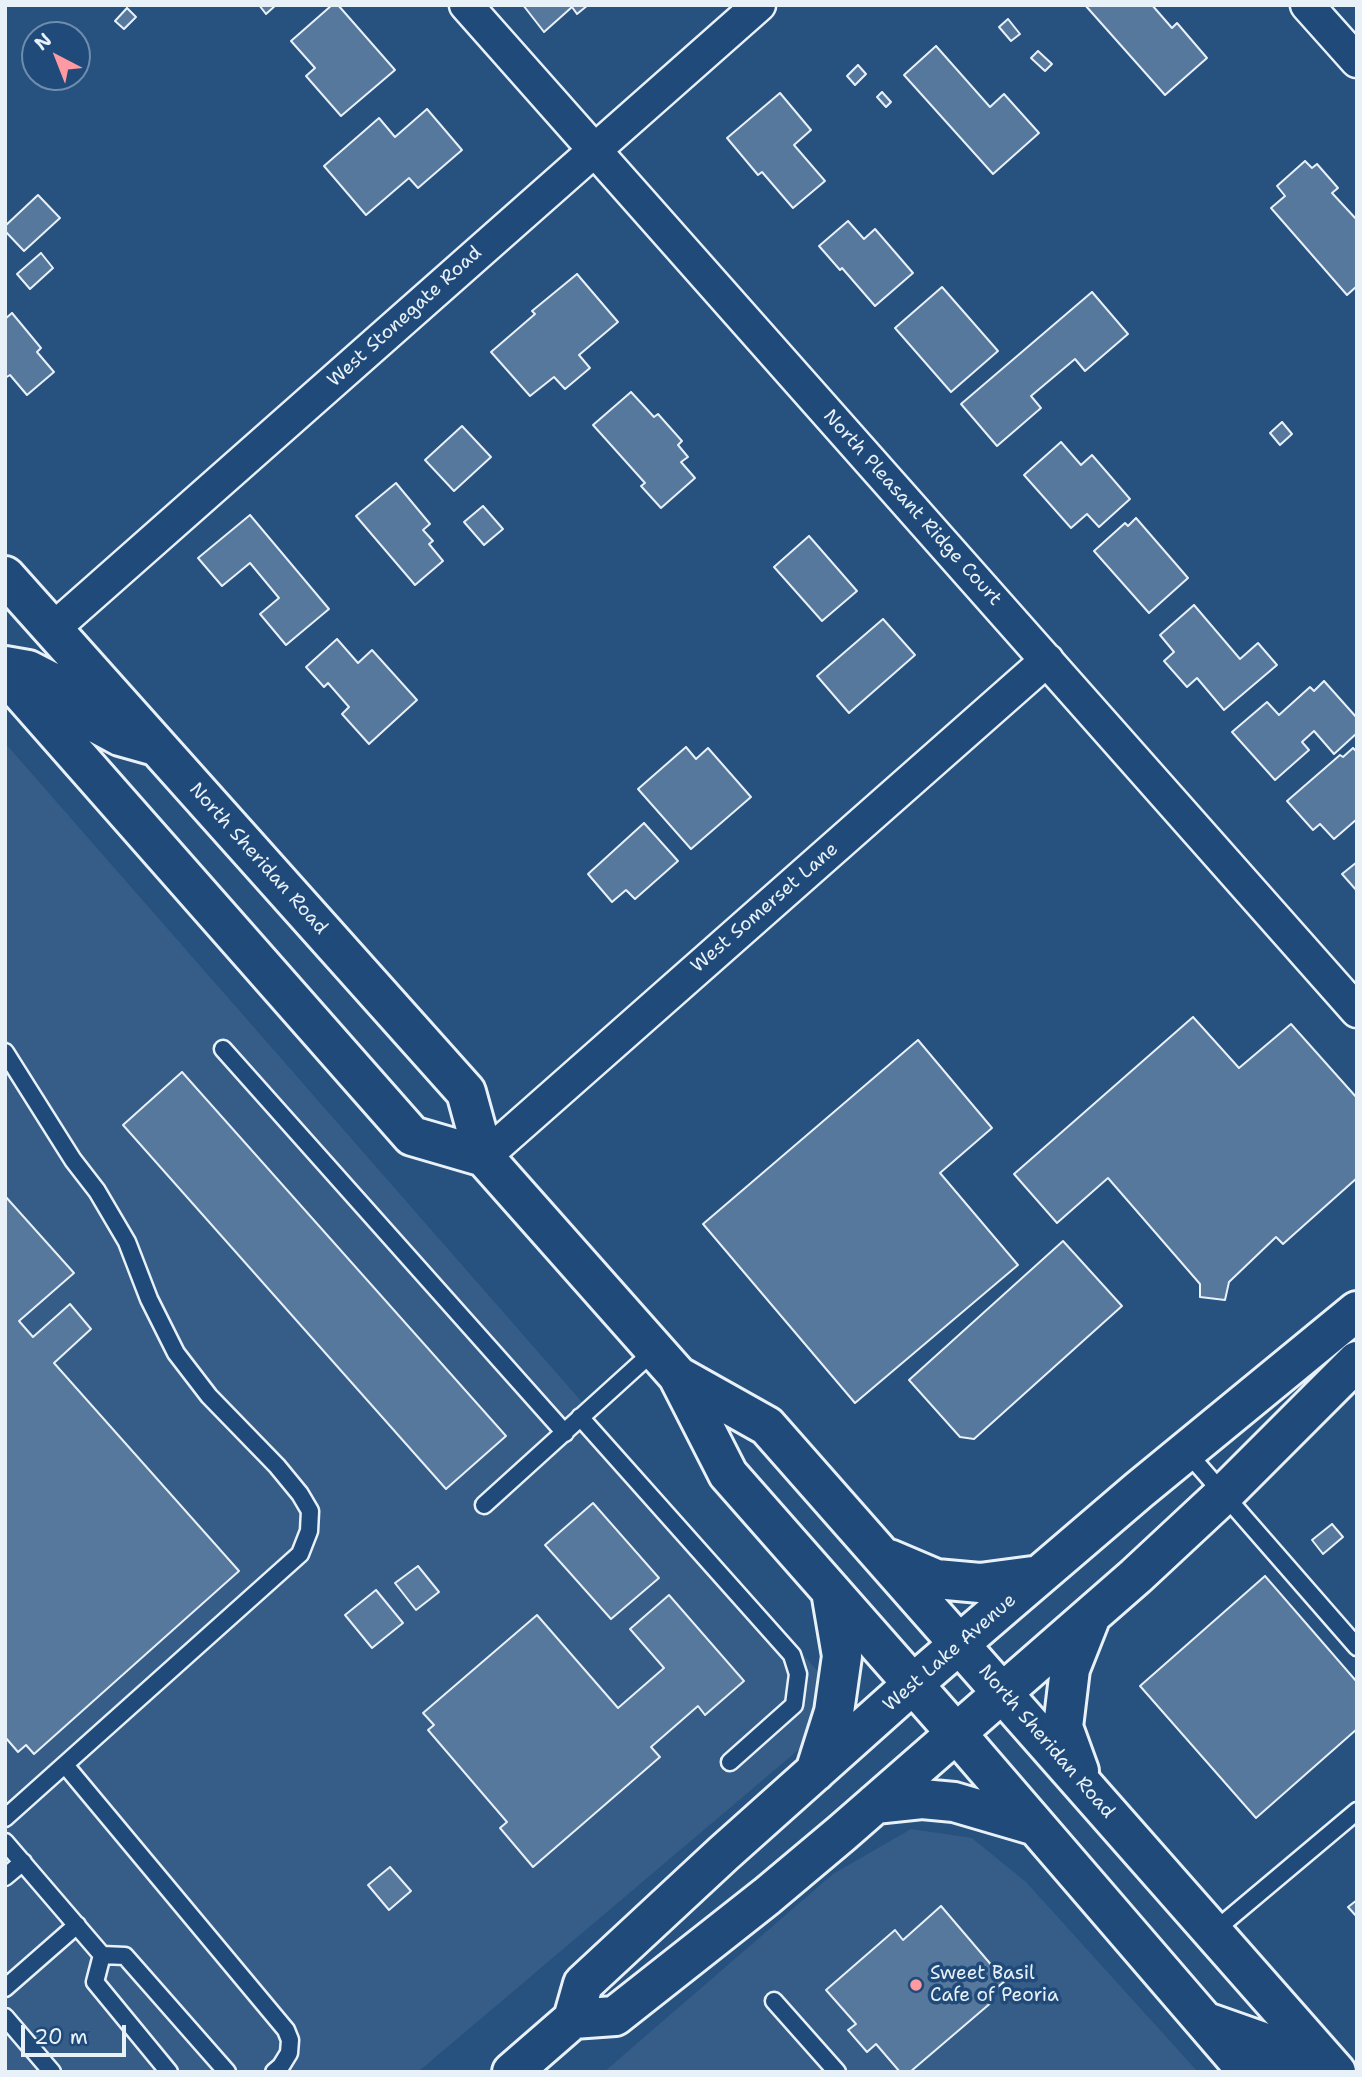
<!DOCTYPE html>
<html>
<head>
<meta charset="utf-8">
<style>
  body { margin:0 }
  #map { position:relative; width:1362px; height:2077px; overflow:hidden; background:#27517f; font-family:"Shantell Sans",sans-serif }
  canvas { display:block }
  .frame { position:absolute; inset:0; border:7px solid #e8f1f8; pointer-events:none }
  .north { position:absolute; left:21px; top:21px; width:70px; height:70px; box-sizing:border-box; background:#1f4a7a; border:2px solid #6f8dac; border-radius:50%; rotate:318deg; font-size:19px; font-weight:700; line-height:28px; text-align:center; color:#e8f1f8 }
  .north::after { content:''; display:block; margin:auto; width:24px; height:32px; background:#ff9aa2; clip-path:polygon(50% 0,100% 100%,50% 72%,0 100%) }
  .scale { position:absolute; left:21px; top:2025px; width:105px; height:32px; box-sizing:border-box; border:4px solid #e8f1f8; border-top:0; padding-left:9px; font-size:21px; line-height:24px; white-space:nowrap; color:#e8f1f8; -webkit-text-stroke:5px #1f4a7a; paint-order:stroke }
</style>
</head>
<body>
<div id="map">
<canvas width="1362" height="2077"></canvas>
<div class="frame"></div>
<div class="north">N</div>
<div class="scale">20 m</div>
</div>
<script>
const ctx = document.querySelector('canvas').getContext('2d');
ctx.lineJoin = 'round';
function fill(path, color) {
  ctx.fillStyle = color;
  ctx.fill(path, 'evenodd');
}
function toPath(rows) {
  const path = new Path2D();
  for (const r of rows) {
    path.moveTo(r[0], r[1]);
    for (let i = 2; i < r.length; i += 2) path.lineTo(r[i], r[i + 1]);
  }
  return path;
}
function stroke(path, color, width, dash) {
  ctx.strokeStyle = color;
  ctx.lineWidth = width;
  ctx.lineCap = dash ? 'butt' : 'round';
  ctx.setLineDash(dash || []);
  ctx.stroke(path);
}
function label(font, color, halo, rows, align = 'center') {
  ctx.font = font + ' "Shantell Sans",sans-serif';
  ctx.lineWidth = 7;
  ctx.setLineDash([]);
  ctx.textBaseline = 'middle';
  ctx.strokeStyle = halo;
  ctx.fillStyle = color;
  for (const [text, x, y, turn = 0] of rows) {
    ctx.save();
    ctx.translate(x, y);
    ctx.rotate((+turn || 0) * Math.PI / 180);
    ctx.textAlign = isNaN(turn) ? turn : align;
    if (halo) ctx.strokeText(text, 0, 0);
    ctx.fillText(text, 0, 0);
    ctx.restore();
  }
}
const built = toPath([
  [5,743,849,1707,418,2072,5,2072],
  [911,1829,972,1838,1026,1882,1198,2072,604,2072,833,1874]
]);
const building = toPath([
  [259,5,276,5,266,14,259,5],
  [332,5,338,5,395,70,341,116,306,76,315,68,291,41,332,5],
  [523,5,588,5,577,14,572,7,544,32,523,5],
  [1085,5,1152,5,1172,28,1177,23,1207,58,1165,95,1085,5],
  [127,8,136,17,124,29,115,21,127,8],
  [1008,19,1020,34,1011,41,999,27,1008,19],
  [936,46,990,107,1004,94,1039,133,993,174,904,75,936,46],
  [1038,51,1052,64,1045,71,1031,58,1038,51],
  [858,65,866,74,855,85,847,76,858,65],
  [882,92,891,102,886,107,877,97,882,92],
  [780,93,811,130,794,145,825,181,793,208,762,172,758,175,727,138,780,93],
  [427,109,462,150,418,188,409,178,366,215,324,166,379,118,395,137,427,109],
  [1305,161,1312,168,1317,164,1338,188,1332,193,1357,220,1357,286,1347,295,1271,208,1285,196,1277,186,1305,161],
  [38,195,60,218,24,251,5,231,5,226,38,195],
  [848,221,864,239,875,229,913,273,875,306,842,268,840,270,819,246,848,221],
  [41,253,53,268,30,289,17,274,41,253],
  [577,274,618,322,579,355,590,368,565,389,554,377,530,396,491,352,535,314,532,311,577,274],
  [942,287,998,351,951,392,895,328,942,287],
  [1092,292,1128,334,1085,371,1075,359,1031,396,1041,408,997,446,961,404,1092,292],
  [12,313,41,348,37,352,54,372,27,395,10,375,5,378,5,319,12,313],
  [631,392,654,417,658,414,682,441,678,445,688,457,681,462,695,478,661,508,641,486,645,483,593,425,631,392],
  [1282,422,1292,434,1280,445,1270,433,1282,422],
  [462,426,491,457,454,491,425,460,462,426],
  [1061,442,1081,465,1092,455,1130,499,1099,527,1087,514,1071,528,1024,475,1061,442],
  [396,483,430,524,423,530,433,541,429,544,443,561,415,585,356,516,396,483],
  [483,506,503,529,484,545,464,522,483,506],
  [250,515,329,609,286,645,260,614,279,598,250,563,222,586,198,558,250,515],
  [1136,518,1188,578,1149,613,1094,551,1125,523,1128,526,1136,518],
  [809,536,857,591,822,621,774,567,809,536],
  [1194,605,1240,659,1258,643,1277,665,1224,710,1197,678,1187,687,1164,661,1174,652,1160,635,1194,605],
  [883,619,915,655,849,713,817,676,883,619],
  [337,639,358,663,372,650,417,700,369,744,342,714,349,707,328,683,324,687,306,667,337,639],
  [1324,681,1357,718,1357,733,1334,754,1314,731,1302,742,1309,750,1275,780,1232,732,1267,702,1279,715,1310,687,1314,691,1324,681],
  [686,747,696,759,708,748,751,797,691,849,638,789,686,747],
  [1353,748,1357,752,1357,819,1334,839,1320,824,1313,830,1287,801,1340,755,1343,757,1353,748],
  [644,823,678,861,635,899,626,890,612,902,588,874,644,823],
  [1357,862,1357,891,1342,874,1357,862],
  [1193,1017,1239,1068,1291,1024,1357,1098,1357,1178,1283,1244,1276,1237,1229,1282,1225,1300,1200,1297,1200,1284,1108,1178,1057,1223,1014,1174,1193,1017],
  [918,1040,992,1128,940,1173,1018,1265,855,1403,703,1224,918,1040],
  [182,1072,506,1436,446,1489,123,1125,182,1072],
  [5,1196,74,1273,19,1321,33,1337,70,1304,91,1329,54,1363,239,1571,34,1754,26,1745,18,1752,5,1737,5,1196],
  [1063,1241,1122,1306,974,1439,960,1437,909,1380,1063,1241],
  [593,1503,659,1578,611,1619,545,1545,593,1503],
  [1332,1524,1343,1537,1323,1554,1312,1540,1332,1524],
  [418,1566,439,1592,416,1610,395,1583,418,1566],
  [1265,1576,1357,1682,1357,1729,1256,1818,1140,1686,1265,1576],
  [376,1590,403,1623,372,1648,345,1615,376,1590],
  [669,1595,744,1681,705,1715,698,1706,651,1747,660,1757,533,1867,500,1828,507,1822,428,1730,434,1725,423,1713,537,1615,618,1708,664,1668,630,1629,669,1595],
  [390,1867,411,1891,389,1910,368,1885,390,1867],
  [1357,1900,1357,1917,1348,1907,1357,1900],
  [941,1906,1005,1981,988,1995,993,2001,910,2072,900,2072,876,2044,867,2052,848,2030,856,2024,826,1990,895,1930,903,1940,941,1906]
]);
const lane = toPath([
  [223,1049,565,1433],
  [5,1052,73,1160,97,1191,127,1242,149,1299,176,1353,209,1396,277,1466,300,1494,310,1511,309,1531,300,1554,5,1818],
  [580,1417,792,1655,798,1674,794,1705,730,1762],
  [1186,1451,1357,1647],
  [484,1505,655,1350],
  [65,1765,286,2030,290,2040,289,2053,281,2066,274,2072],
  [5,1842,102,1955,125,1956,227,2072],
  [5,1877,23,1862],
  [1213,1932,1357,1811],
  [102,1955,95,1982,169,2072],
  [5,1988,77,1925],
  [774,2001,837,2072],
  [5,2017,52,2072]
]);
const street = toPath([
  [466,5,1357,1011],
  [1307,5,1357,61],
  [53,629,759,5],
  [484,1157,1047,660]
]);
const secondary = toPath([
  [5,576,466,1092,484,1157,678,1376,728,1474,956,1733,1248,2072],
  [5,666,28,670,57,685,94,722,120,736,152,745],
  [5,674,412,1136,484,1157],
  [678,1376,767,1426,1336,2072],
  [889,1559,936,1579,980,1583,1040,1575],
  [1079,1771,1063,1727,1070,1669,1089,1621],
  [815,1772,834,1712,842,1656,831,1591],
  [875,1804,922,1799,954,1802,1036,1826],
  [573,2019,615,2016,767,1896,842,1833,1136,1576,1224,1494,1357,1361],
  [1206,2022,1260,2041,1290,2072],
  [512,2072,573,2019,583,1984,724,1853,913,1684,1007,1603,1139,1490,1357,1311]
]);
const markers = [
  [916,1985,7,"#ff9aa2"]
];
const streetNames = [
  ["West Stonegate Road",405,317,-42],
  ["North Pleasant Ridge Court",912,508,48],
  ["North Sheridan Road",258,859,48],
  ["West Somerset Lane",765,908,-41],
  ["West Lake Avenue",950,1653,-41],
  ["North Sheridan Road",1046,1742,49]
];
const poiNames = [
  ["Sweet Basil",930,1974],
  ["Cafe of Peoria",930,1996]
];
fill(built, '#355d88');
fill(building, '#57789d');
stroke(building, '#e8f1f8', 2);
stroke(lane, '#e8f1f8', 21);
stroke(street, '#e8f1f8', 37);
stroke(secondary, '#e8f1f8', 44);
stroke(lane, '#1f4a7a', 16);
stroke(street, '#1f4a7a', 32);
stroke(secondary, '#1f4a7a', 38);
for (const [x, y, r, color] of markers) {
  const dot = new Path2D();
  dot.arc(x, y, r, 0, 2 * Math.PI);
  ctx.fillStyle = color;
  ctx.fill(dot);
  stroke(dot, '#1f4a7a', 2.5);
}
label('19px', '#e8f1f8', '#1f4a7a', streetNames);
label('19px', '#e8f1f8', '#1f4a7a', poiNames, 'left');
</script>
</body>
</html>
